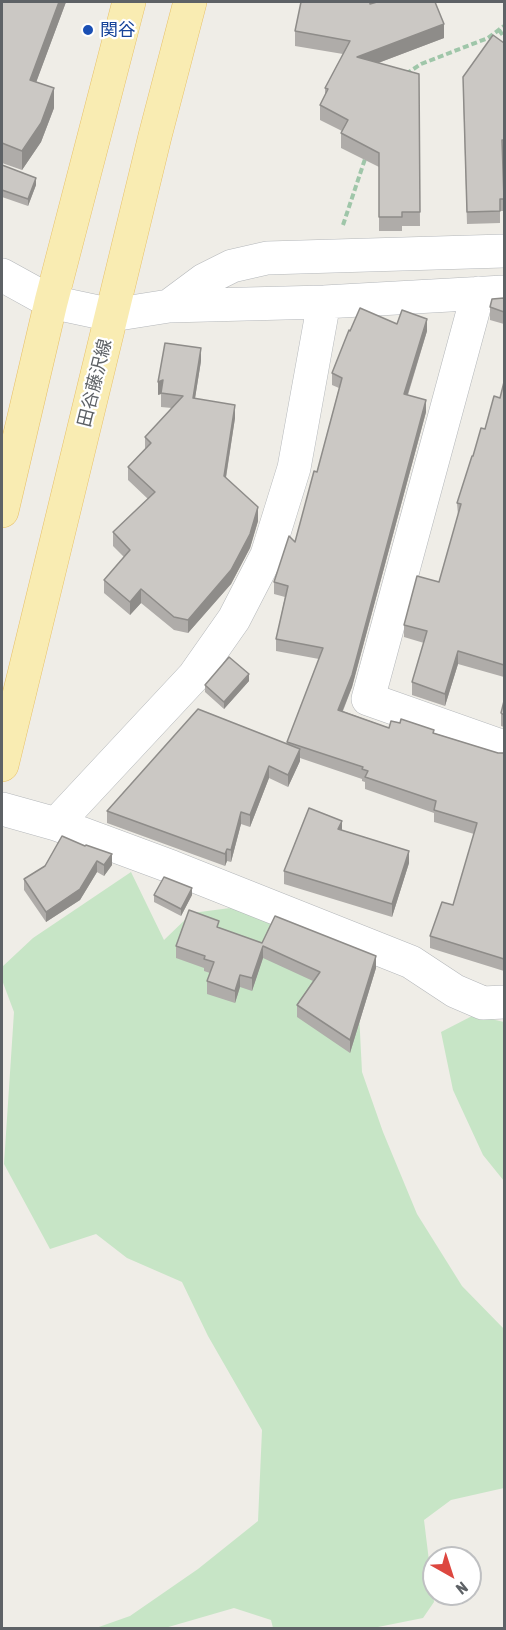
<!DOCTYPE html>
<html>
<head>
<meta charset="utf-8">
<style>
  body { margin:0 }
  #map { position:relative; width:506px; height:1630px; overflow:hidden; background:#efede7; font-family:"Asap Condensed",sans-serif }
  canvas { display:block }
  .frame { position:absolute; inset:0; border:3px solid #5e6266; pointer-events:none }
  .north { position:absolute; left:422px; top:1546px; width:60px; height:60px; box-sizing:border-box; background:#fff; border:2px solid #bfc0c2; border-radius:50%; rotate:141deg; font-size:16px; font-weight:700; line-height:24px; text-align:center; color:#5e6266 }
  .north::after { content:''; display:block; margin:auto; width:21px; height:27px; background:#dd4740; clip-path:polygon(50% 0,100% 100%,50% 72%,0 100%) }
</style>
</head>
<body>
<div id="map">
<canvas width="506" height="1630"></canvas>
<div class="frame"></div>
<div class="north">N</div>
</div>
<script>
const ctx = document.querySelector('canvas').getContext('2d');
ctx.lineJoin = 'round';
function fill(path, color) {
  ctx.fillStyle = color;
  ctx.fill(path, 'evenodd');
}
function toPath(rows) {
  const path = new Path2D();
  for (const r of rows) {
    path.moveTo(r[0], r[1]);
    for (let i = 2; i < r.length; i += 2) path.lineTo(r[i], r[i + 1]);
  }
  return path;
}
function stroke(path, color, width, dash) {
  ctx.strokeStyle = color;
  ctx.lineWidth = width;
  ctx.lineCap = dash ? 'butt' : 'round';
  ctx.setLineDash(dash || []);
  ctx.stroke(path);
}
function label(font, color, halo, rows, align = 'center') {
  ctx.font = font + ' "Asap Condensed","Noto Sans JP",sans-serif';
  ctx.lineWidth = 4.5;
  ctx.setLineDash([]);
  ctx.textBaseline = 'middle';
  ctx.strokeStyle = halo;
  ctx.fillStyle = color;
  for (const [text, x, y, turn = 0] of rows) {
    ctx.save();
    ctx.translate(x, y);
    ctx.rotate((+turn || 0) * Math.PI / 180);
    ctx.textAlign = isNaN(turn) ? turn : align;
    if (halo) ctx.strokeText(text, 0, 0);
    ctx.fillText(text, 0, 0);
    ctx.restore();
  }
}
const green = toPath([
  [131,872,164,940,192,913,238,907,356,954,362,1072,383,1132,417,1214,462,1286,504,1329,504,1488,451,1500,424,1520,434,1602,423,1618,373,1628,273,1628,271,1620,234,1608,165,1628,96,1628,130,1616,198,1569,258,1521,262,1430,208,1336,182,1282,127,1258,96,1234,50,1249,4,1164,14,1012,2,980,2,967,33,938],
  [474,1015,504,1022,504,1181,483,1155,453,1090,441,1032]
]);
const path = toPath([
  [499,30,504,37],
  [406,74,421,64,488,38,504,26],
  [343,225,366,156]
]);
const minor = toPath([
  [2,275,51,302,112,315,169,306,324,302,504,292],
  [478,293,368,699,504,747],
  [169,306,204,280,232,266,267,258,504,251],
  [2,809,56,824,172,867,411,962,455,991,483,1003,504,1002],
  [56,824,194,676,234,619,267,555,294,468,324,302]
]);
const major = toPath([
  [2,511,51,302,129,2],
  [2,765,155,136,190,2]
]);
const wall = toPath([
  [2,2,66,2,36,82,54,108,41,142,22,170,2,163],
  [372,3,444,38,378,63,419,74,420,226,402,226,402,231,379,231,379,167,341,148,341,133,342,131,320,120,320,105,325,95,325,88,343,54,295,46,295,31],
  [504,43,504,152,503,152,504,211,500,211,500,223,467,224,463,89],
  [2,167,36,185,28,206,2,197],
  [504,298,504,324,490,320,490,307],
  [397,324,427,331,408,395,426,412,352,687,343,711,389,728,434,733,498,753,504,753,504,971,430,948,430,936,453,905,474,834,434,822,434,813,365,789,365,782,362,781,362,779,300,758,300,761,288,787,269,778,250,827,241,824,231,862,227,861,225,866,107,823,107,811,287,744,319,659,276,651,276,639,285,597,274,594,274,582,295,542,317,472,339,388,332,385,332,373,350,331],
  [201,361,195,398,235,418,226,478,258,521,250,548,231,584,188,633,174,630,141,603,130,615,104,593,104,580,124,557,113,546,113,532,148,499,128,480,128,467,145,449,145,437,172,408,161,407,161,394,158,395],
  [504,382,504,677,458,664,445,706,412,695,412,682,424,643,404,637,404,625,439,582,458,515,457,503,473,456,485,429,500,398],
  [249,681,224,709,205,692,205,685],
  [504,701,504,727,501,726,501,713],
  [62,836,112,865,104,876,97,872,80,900,46,922,24,890,24,879,45,866],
  [409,863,392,917,284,884,284,871],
  [154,895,192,895,181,916,154,902],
  [219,928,262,943,376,968,350,1053,297,1017,297,1005,313,981,263,958,252,991,240,987,235,1003,207,994,207,981,210,973,204,971,204,968,176,958,176,946]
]);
const shadedWall = toPath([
  [59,2,66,2,30,99,30,80],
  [444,24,444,38,357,71,357,57],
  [54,88,54,108,41,142,22,170,22,151],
  [36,178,36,185,28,206,28,199],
  [427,319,427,331,404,406,404,394],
  [201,348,201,361,193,411,193,398],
  [163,380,161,394,158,395,158,382],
  [426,400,426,412,352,687,338,722,338,710],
  [235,405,235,418,224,489,224,476],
  [258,507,258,521,250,548,231,584,188,633,188,620],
  [141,589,141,603,130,615,130,602],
  [458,651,458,664,445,706,445,694],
  [249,674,249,681,224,709,224,702],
  [300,749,300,761,288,787,288,775],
  [269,766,269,778,250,827,250,815],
  [241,812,241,824,231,862,231,850],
  [342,821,342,833,338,829],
  [227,849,227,861,225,866,225,854],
  [409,851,409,863,392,917,392,904],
  [112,854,112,865,104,876,104,865],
  [97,861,97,872,80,900,46,922,46,912],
  [192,888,192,895,181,916,181,909],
  [263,946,263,958,252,991,252,978],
  [376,956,376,968,350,1053,350,1040],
  [240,975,240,987,235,1003,235,991]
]);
const building = toPath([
  [2,2,59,2,30,80,54,88,41,123,22,151,2,143,2,2],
  [301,2,370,2,370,4,377,2,435,2,444,24,357,57,419,74,420,212,402,212,402,217,379,217,379,153,341,133,348,120,320,105,328,89,325,88,350,41,295,31,301,2],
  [493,35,504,43,504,140,502,140,504,199,500,199,500,211,467,212,463,77,493,35],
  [2,165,36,178,28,199,2,190,2,165],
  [504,298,504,312,490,307,492,299,504,298],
  [360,308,397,324,402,310,427,319,404,394,426,400,352,675,338,710,389,728,391,721,400,723,401,719,434,730,433,733,498,753,504,753,504,959,430,936,442,902,453,905,477,823,434,810,436,801,365,777,368,771,362,769,363,767,287,742,323,648,276,639,288,586,274,582,289,536,295,542,314,471,317,472,342,378,332,373,349,330,350,331,360,308],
  [165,343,201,348,193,398,235,405,224,476,258,507,250,534,231,570,188,620,174,617,141,589,130,602,104,580,130,550,113,532,155,492,128,467,151,443,145,437,183,396,161,393,163,380,158,382,165,343],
  [504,382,504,665,458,651,445,694,412,682,427,631,404,625,417,576,439,582,461,504,457,503,472,456,473,456,481,428,485,429,494,396,500,398,504,382],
  [229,657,249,674,224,702,205,685,229,657],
  [504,701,504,715,501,713,504,701],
  [198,709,300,749,288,775,269,766,250,815,241,812,231,850,227,849,225,854,107,811,198,709],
  [309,808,342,821,338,829,409,851,392,904,284,871,309,808],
  [62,836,85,846,86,845,112,854,104,865,97,861,80,889,46,912,24,879,45,866,62,836],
  [164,877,192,888,181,909,154,895,164,877],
  [189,910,219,921,217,927,262,943,275,916,376,956,350,1040,297,1005,320,972,263,946,252,978,240,975,235,991,207,981,214,962,204,959,205,956,176,946,189,910]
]);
const markers = [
  [88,30,6,"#1a4fb4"]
];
const transitNames = [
  ["関谷",100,30]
];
const streetNames = [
  ["田谷藤沢線",95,383,-76]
];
fill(green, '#c7e5c6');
stroke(minor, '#b4b7ba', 34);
stroke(major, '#e7c068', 34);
stroke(path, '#9fc6a9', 4, [6, 3]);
stroke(minor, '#fff', 33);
stroke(major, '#f9ecb2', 33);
fill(wall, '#afaca9');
fill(shadedWall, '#8e8c89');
fill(building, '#cbc8c4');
stroke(building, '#8e8c89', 1.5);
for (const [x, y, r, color] of markers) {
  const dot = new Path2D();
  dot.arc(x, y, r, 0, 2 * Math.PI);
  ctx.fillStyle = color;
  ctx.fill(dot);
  stroke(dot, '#fff', 2);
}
label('18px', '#164399', '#fff', transitNames, 'left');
label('18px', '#5e6266', '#fff', streetNames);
</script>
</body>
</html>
